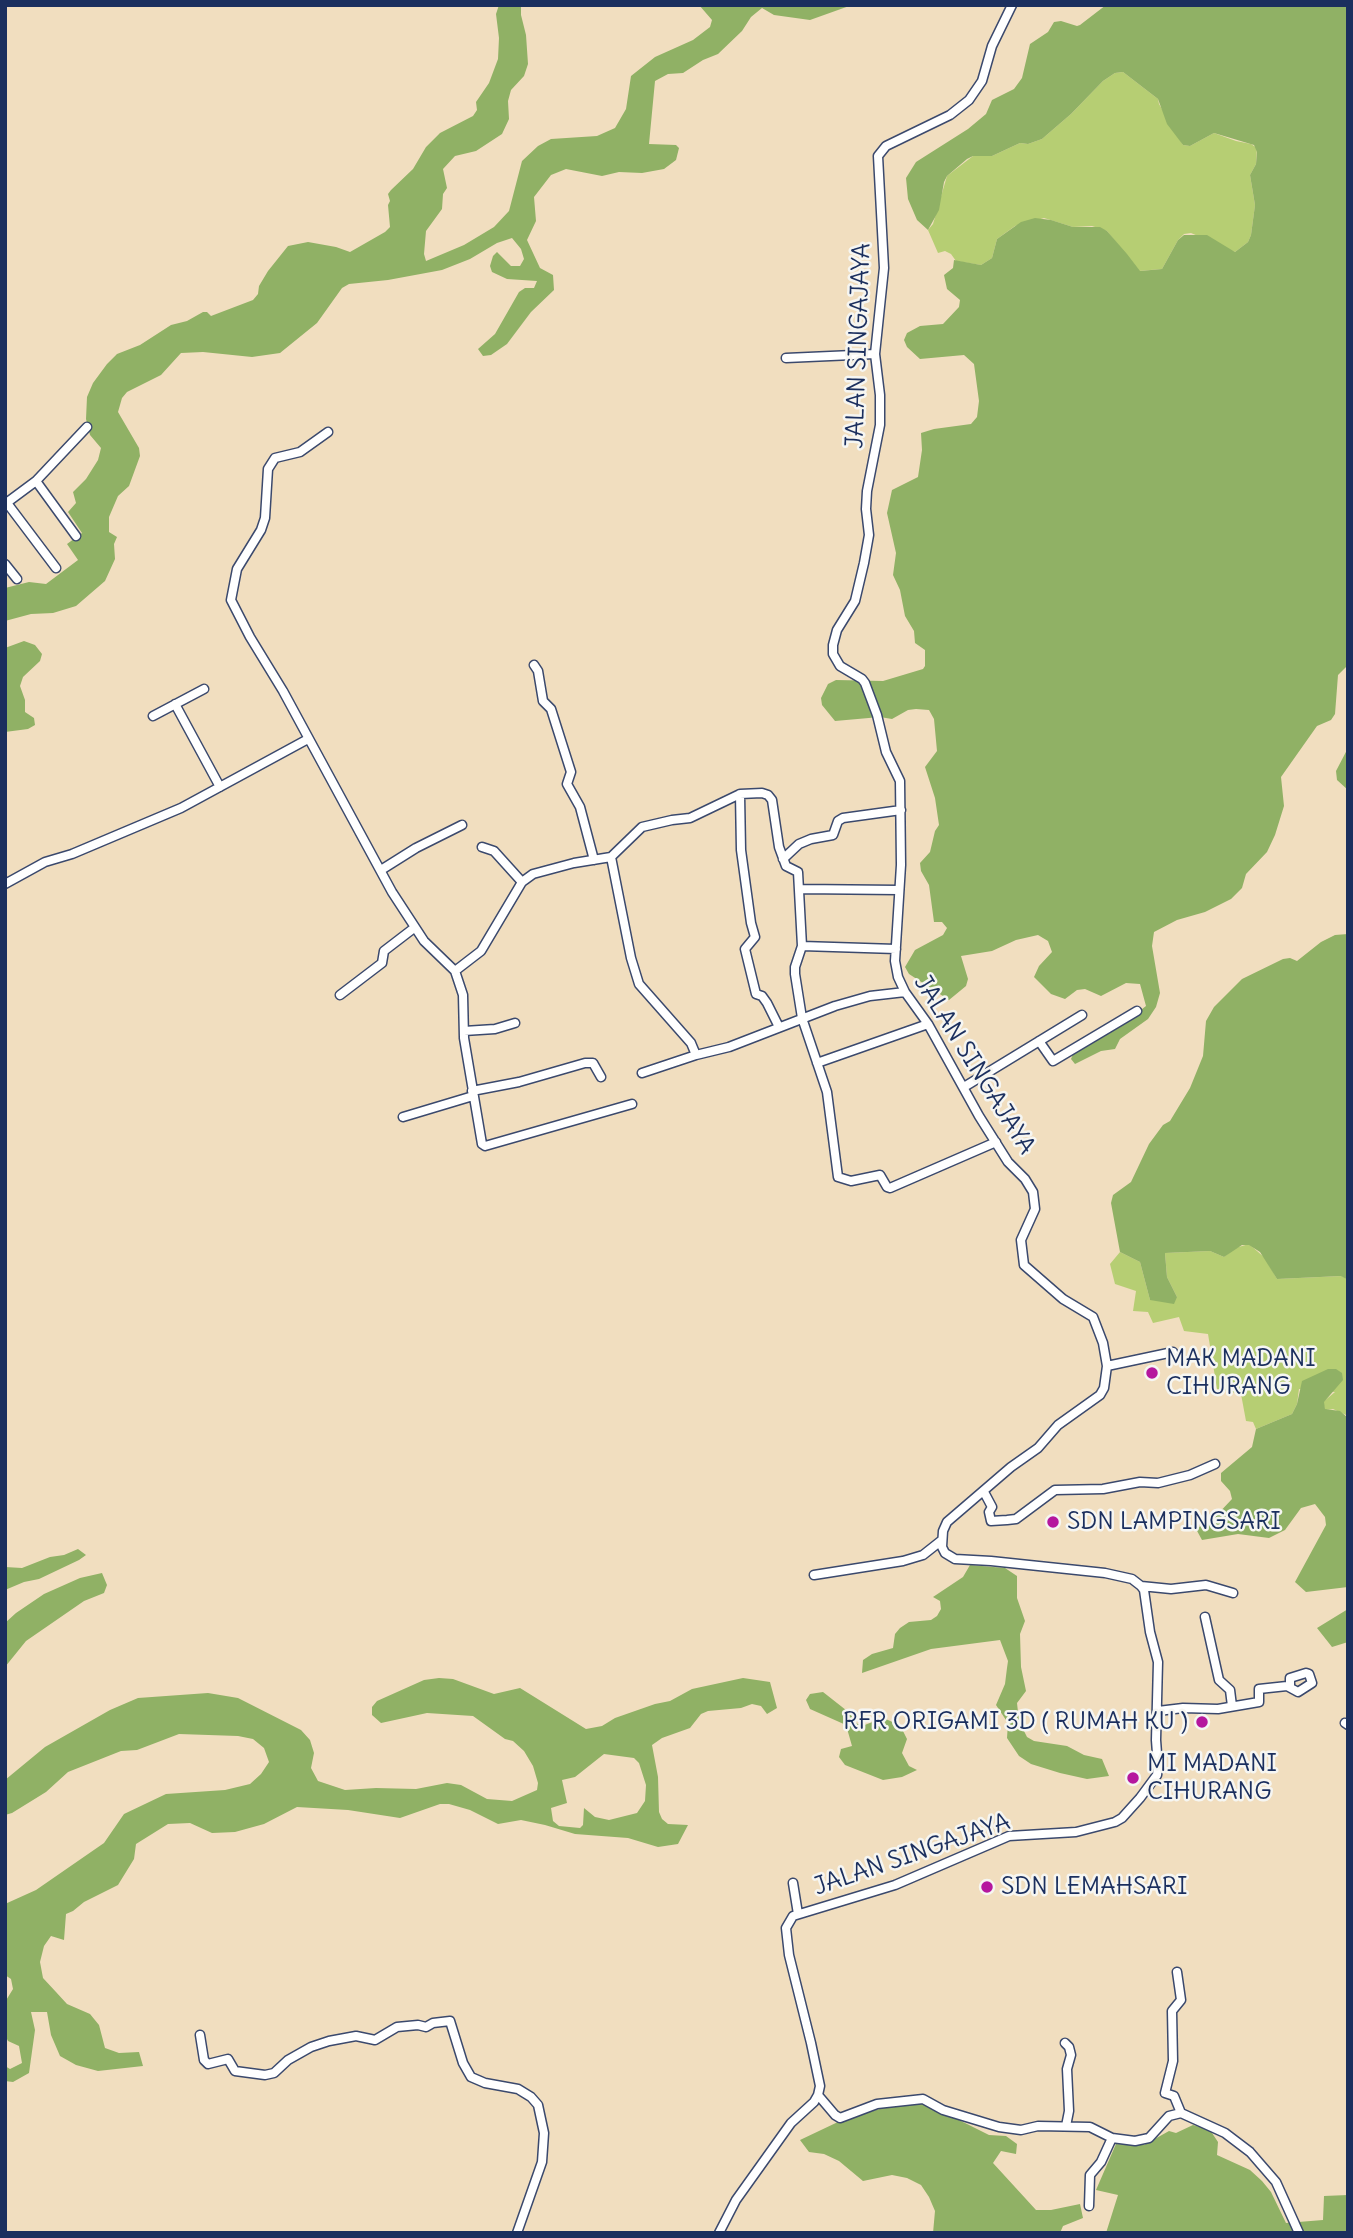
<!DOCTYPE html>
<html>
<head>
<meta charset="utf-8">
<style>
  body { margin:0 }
  #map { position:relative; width:1353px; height:2238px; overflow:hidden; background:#f1debf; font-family:Delius,sans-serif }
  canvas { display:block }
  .frame { position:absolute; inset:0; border:7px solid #1b2f5e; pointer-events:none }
</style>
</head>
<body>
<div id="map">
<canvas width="1353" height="2238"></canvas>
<div class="frame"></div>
</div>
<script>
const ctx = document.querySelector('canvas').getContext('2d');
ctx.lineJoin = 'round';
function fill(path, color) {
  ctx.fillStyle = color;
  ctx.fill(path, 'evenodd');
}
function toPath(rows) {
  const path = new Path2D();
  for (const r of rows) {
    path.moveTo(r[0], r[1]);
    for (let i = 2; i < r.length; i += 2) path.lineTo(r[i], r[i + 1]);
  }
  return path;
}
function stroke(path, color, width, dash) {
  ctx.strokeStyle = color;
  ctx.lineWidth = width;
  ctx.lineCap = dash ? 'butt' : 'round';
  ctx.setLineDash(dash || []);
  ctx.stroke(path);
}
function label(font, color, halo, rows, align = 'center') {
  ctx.font = font + ' Delius,sans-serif';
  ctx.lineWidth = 5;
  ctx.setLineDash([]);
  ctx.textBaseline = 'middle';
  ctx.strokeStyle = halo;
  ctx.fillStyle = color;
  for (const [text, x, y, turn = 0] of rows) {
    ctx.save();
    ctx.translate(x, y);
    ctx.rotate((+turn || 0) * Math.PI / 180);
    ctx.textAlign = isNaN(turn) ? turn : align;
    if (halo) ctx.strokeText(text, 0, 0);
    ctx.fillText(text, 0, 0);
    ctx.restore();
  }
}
const green = toPath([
  [1123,72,1158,99,1159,104,1183,145,1190,146,1214,133,1236,141,1251,144,1257,148,1256,164,1250,175,1255,205,1251,235,1248,242,1235,252,1191,233,1184,234,1178,240,1162,269,1139,271,1107,231,1092,226,1073,227,1044,218,1015,226,997,239,992,258,981,265,956,261,951,254,945,251,938,253,928,230,933,224,947,176,973,156,992,156,1020,143,1028,144,1042,139,1071,114,1103,81,1115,73],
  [1249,1244,1265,1258,1277,1279,1342,1276,1348,1280,1348,1418,1346,1415,1333,1409,1325,1410,1323,1402,1335,1392,1299,1389,1297,1404,1292,1414,1256,1429,1253,1422,1246,1421,1241,1394,1217,1389,1208,1334,1184,1331,1179,1317,1153,1323,1148,1312,1133,1311,1136,1291,1115,1284,1110,1264,1120,1252,1140,1262,1150,1300,1177,1297,1167,1277,1165,1253,1210,1251,1224,1257,1235,1248]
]);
const forest = toPath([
  [499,5,521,5,521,15,526,35,528,64,524,76,511,90,508,101,509,119,502,134,476,151,455,156,443,169,447,188,443,194,442,209,426,231,424,254,426,261,464,245,494,227,509,211,522,161,538,146,551,139,597,136,615,128,626,109,631,76,655,57,693,40,710,27,712,20,699,5,852,5,810,20,774,15,762,8,751,17,742,31,718,54,703,60,683,73,668,74,655,81,649,144,676,145,679,148,676,160,664,169,642,173,619,172,602,176,566,169,551,175,534,197,536,221,527,240,540,268,553,275,554,290,531,312,507,344,491,355,483,356,478,349,495,334,519,292,525,288,534,288,537,281,507,279,492,272,490,266,493,256,497,252,511,266,520,266,524,259,521,249,512,238,497,243,470,259,442,270,388,280,349,284,342,288,317,323,280,353,252,357,203,352,181,353,161,375,127,392,122,398,118,412,139,448,140,456,129,486,118,496,109,517,109,532,117,537,114,544,115,559,105,581,76,606,53,613,31,614,5,621,5,588,29,582,46,584,78,560,67,544,82,533,68,512,76,503,73,492,86,479,98,460,101,448,90,435,86,419,87,397,93,383,107,364,117,354,140,345,171,325,187,321,203,312,207,312,211,316,253,300,258,294,259,286,268,271,288,246,308,242,336,247,350,252,385,232,390,227,388,205,390,201,388,194,391,190,413,169,426,147,440,133,473,116,477,110,476,102,489,83,498,59,499,38,496,14],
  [1106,5,1348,5,1348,665,1338,675,1335,714,1331,720,1317,726,1281,777,1284,806,1275,835,1267,852,1246,874,1242,888,1231,899,1205,912,1177,920,1154,932,1152,946,1160,993,1156,1007,1148,1019,1120,1039,1115,1049,1101,1051,1075,1064,1071,1059,1074,1052,1124,1023,1146,1006,1140,984,1126,983,1101,996,1085,989,1077,990,1065,999,1051,994,1034,977,1039,966,1052,952,1048,941,1038,935,1016,940,992,951,961,956,968,979,966,986,949,1000,909,974,905,967,915,950,943,935,947,928,942,922,934,922,929,885,921,871,920,863,930,852,935,831,939,825,935,798,925,767,937,751,934,719,929,710,916,709,908,710,892,719,880,717,835,721,822,705,821,698,828,684,836,680,883,681,923,669,925,666,925,650,915,643,914,631,905,616,900,590,893,575,896,553,887,513,892,490,918,477,922,450,921,433,934,429,971,424,977,417,979,401,974,364,964,355,920,359,907,347,904,340,907,333,920,326,943,324,959,307,960,300,947,289,944,275,953,268,954,260,981,265,992,258,997,239,1021,222,1035,218,1051,220,1073,227,1100,227,1107,231,1127,254,1140,271,1162,269,1178,240,1184,235,1207,235,1235,252,1248,242,1251,235,1255,205,1250,175,1256,164,1257,152,1254,145,1214,133,1190,146,1183,145,1167,124,1158,99,1123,72,1115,73,1103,81,1071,114,1042,139,1028,144,1020,143,992,156,973,156,967,159,947,176,944,182,939,210,928,230,917,220,908,199,906,178,916,162,968,129,986,114,992,100,1014,89,1022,78,1030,44,1048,32,1054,22,1061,21,1077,26,1080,25],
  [24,641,35,645,42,654,40,661,23,677,20,686,25,700,25,712,34,718,35,725,28,729,5,732,5,648],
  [1348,748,1348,790,1337,780,1336,771],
  [1348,934,1348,1280,1341,1276,1277,1279,1260,1252,1249,1245,1242,1245,1224,1257,1210,1251,1165,1253,1167,1277,1177,1297,1174,1304,1150,1300,1140,1262,1120,1252,1111,1203,1113,1195,1131,1182,1149,1144,1163,1125,1170,1121,1190,1088,1203,1056,1206,1021,1214,1007,1242,979,1283,959,1290,958,1297,961,1321,942,1335,935],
  [1328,1369,1336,1369,1342,1373,1343,1380,1324,1402,1325,1409,1340,1411,1348,1418,1348,1587,1306,1592,1295,1582,1326,1525,1325,1517,1315,1504,1301,1508,1285,1530,1269,1538,1238,1534,1202,1540,1196,1529,1215,1517,1232,1499,1230,1491,1221,1481,1221,1473,1252,1447,1256,1429,1292,1414,1297,1404,1302,1381],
  [78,1549,86,1555,79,1560,39,1579,24,1582,5,1590,5,1567,22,1568,50,1557,64,1555],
  [970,1565,1005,1568,1017,1576,1017,1598,1025,1621,1020,1634,1021,1667,1026,1691,1017,1703,1019,1721,1027,1737,1034,1741,1067,1746,1084,1755,1102,1759,1109,1776,1087,1779,1060,1773,1031,1764,1019,1756,1007,1738,1008,1723,996,1705,1005,1684,1007,1668,1008,1661,1000,1640,931,1649,862,1673,863,1660,872,1654,893,1648,895,1634,900,1628,909,1622,931,1620,937,1616,941,1609,940,1601,933,1597,963,1577],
  [102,1573,107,1585,104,1593,84,1601,26,1641,5,1667,5,1623,16,1613,44,1594,80,1578],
  [1348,1609,1348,1642,1332,1647,1317,1628],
  [439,1678,453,1679,494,1694,520,1688,586,1729,602,1726,615,1718,655,1704,670,1701,692,1689,743,1678,770,1682,777,1708,767,1714,761,1706,752,1704,741,1708,708,1711,701,1714,690,1728,662,1738,652,1745,658,1777,659,1812,662,1819,668,1824,688,1825,678,1844,658,1847,628,1838,575,1834,545,1825,521,1820,498,1824,470,1810,449,1804,440,1804,400,1818,348,1810,297,1807,264,1824,235,1832,212,1833,190,1823,168,1824,136,1844,134,1859,118,1885,84,1902,73,1911,66,1914,64,1940,51,1936,44,1946,40,1962,43,1978,56,1992,67,2004,90,2014,99,2025,105,2048,119,2053,139,2052,143,2066,98,2071,76,2065,60,2056,51,2035,47,2012,31,2012,35,2030,29,2073,13,2082,5,2081,5,2066,10,2069,22,2063,19,2046,8,2041,5,2035,5,2002,13,1989,11,1979,5,1975,5,1904,36,1890,104,1843,124,1814,166,1794,225,1790,250,1784,261,1774,269,1762,264,1748,253,1739,238,1736,179,1734,137,1750,121,1751,68,1772,46,1792,12,1813,5,1815,5,1780,45,1747,110,1710,138,1698,208,1693,238,1698,301,1730,310,1740,314,1753,311,1768,318,1781,345,1790,376,1788,416,1789,447,1783,461,1785,487,1799,512,1801,537,1790,538,1783,533,1766,524,1751,513,1741,505,1739,473,1716,427,1713,381,1723,372,1715,372,1707,377,1701,424,1680],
  [604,1754,634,1758,639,1763,646,1785,645,1801,637,1813,609,1820,595,1817,584,1808,583,1825,580,1828,559,1826,553,1821,551,1808,567,1803,562,1780,575,1777],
  [823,1692,851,1714,854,1722,862,1726,883,1718,900,1725,907,1739,902,1753,909,1766,917,1770,902,1777,883,1780,845,1765,839,1757,841,1749,852,1746,846,1725,810,1709,806,1700,810,1694],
  [917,2102,945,2113,989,2135,1006,2136,1017,2144,1016,2154,1001,2151,993,2163,1036,2210,1051,2210,1080,2204,1083,2218,1063,2226,1060,2233,933,2233,935,2211,929,2197,921,2185,907,2178,892,2175,863,2181,839,2161,824,2154,809,2152,800,2140,840,2121,886,2107],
  [1193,2125,1210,2130,1218,2142,1217,2155,1250,2170,1262,2181,1271,2192,1286,2223,1323,2220,1324,2196,1348,2195,1348,2233,1106,2233,1118,2195,1096,2190,1116,2144,1144,2145,1169,2131,1176,2133]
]);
const minor = toPath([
  [786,358,875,354],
  [328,432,300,452,275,458,268,469,265,518,261,530,237,569,231,600,250,637,283,691,392,892,424,941,455,971,463,995,464,1038,482,1144,485,1146,632,1104],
  [36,481,87,427],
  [7,503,56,568],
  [5,504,36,481,76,536],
  [5,564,17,579],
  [534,665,538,671,543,701,551,709,571,772,567,784,580,807,594,860],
  [175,704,220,787],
  [153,716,204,689],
  [740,794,741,850,751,923,755,937,745,949,756,994,762,996,767,1003,779,1027],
  [482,847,494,851,522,882],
  [611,857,631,958,639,984,691,1043,696,1055],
  [783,859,799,844,811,839,833,835,838,821,843,818,901,810],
  [381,870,416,848,462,825],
  [5,884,45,862,72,854,181,808,308,739],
  [800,889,899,890],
  [802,946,896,949],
  [455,971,481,951,522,882,533,874,574,863,611,857,642,827,672,820,690,818,740,794,762,793,768,795,772,800,779,847,786,866,798,872,802,946,795,967,795,974,802,1018,827,1092,838,1177,851,1181,880,1175,887,1187,890,1188,996,1142],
  [340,995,382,963,384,951,414,928],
  [464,1031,495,1029,515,1023],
  [1039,1041,1053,1061,1137,1011],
  [817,1063,928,1024],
  [642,1073,696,1055,729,1047,835,1006,870,996,905,992],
  [964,1087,1082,1015],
  [472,1091,519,1082,585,1063,593,1063,601,1077],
  [403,1117,473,1096],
  [1107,1366,1173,1352],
  [984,1492,992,1507,989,1512,991,1521,1007,1520,1016,1519,1055,1490,1103,1489,1140,1482,1158,1483,1190,1475,1215,1464],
  [814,1575,903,1561,923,1555,942,1540],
  [1141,1586,1171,1589,1206,1585,1233,1593],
  [1205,1617,1219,1680,1230,1690,1232,1706],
  [1158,1711,1183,1708,1218,1709,1259,1702,1259,1689,1287,1686,1298,1692,1312,1683,1309,1674,1306,1673,1290,1678,1290,1687],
  [1345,1723,1348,1725],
  [793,1883,798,1914],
  [1177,1972,1181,2000,1172,2011,1173,2061,1165,2093,1174,2096,1181,2113],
  [200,2035,204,2060,208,2064,228,2059,235,2071,265,2075,274,2073,288,2060,311,2047,329,2041,356,2036,375,2040,397,2027,418,2025,426,2027,433,2023,450,2021,463,2063,471,2077,485,2083,518,2089,531,2097,538,2105,544,2133,542,2162,517,2233],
  [1065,2043,1069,2047,1071,2055,1067,2069,1069,2111,1066,2126],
  [818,2095,835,2115,840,2118,877,2104,923,2099,943,2110,999,2127,1021,2130,1038,2126,1090,2127,1112,2138,1135,2141,1149,2138,1169,2116,1181,2113,1225,2133,1250,2152,1276,2182,1299,2233],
  [1089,2206,1090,2175,1101,2162,1112,2138],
  [719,2233,736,2200,791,2123,814,2102,818,2095,820,2086,811,2043,789,1955,786,1928,793,1916,895,1885,1009,1836,1076,1832,1115,1822,1122,1818,1140,1798,1157,1775,1158,1767,1156,1740,1158,1662,1150,1632,1144,1590,1141,1586,1132,1579,1105,1573,991,1561,955,1559,945,1553,942,1547,943,1531,947,1522,1011,1467,1038,1448,1058,1425,1100,1395,1104,1388,1107,1366,1103,1343,1093,1317,1063,1299,1024,1265,1021,1240,1035,1209,1033,1192,1025,1179,1008,1162,979,1116,928,1024,905,992,898,977,895,961,901,865,900,781,886,752,877,715,865,683,862,679,840,666,833,654,833,645,837,630,855,601,864,563,869,535,866,509,867,491,880,425,880,395,875,354,884,268,878,156,886,146,950,115,969,100,982,81,992,46,1012,5]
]);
const markers = [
  [1152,1373,7,"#b5179e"],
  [1053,1522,7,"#b5179e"],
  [1202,1722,7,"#b5179e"],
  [1133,1778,7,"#b5179e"],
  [987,1887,7,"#b5179e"]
];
const streetNames = [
  ["JALAN SINGAJAYA",859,346,-88],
  ["JALAN SINGAJAYA",974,1065,58],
  ["JALAN SINGAJAYA",912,1855,-19]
];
const poiNames = [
  ["MAK MADANI",1166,1359],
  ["CIHURANG",1166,1387],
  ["SDN LAMPINGSARI",1067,1522],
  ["RFR ORIGAMI 3D ( RUMAH KU )",1188,1722,"right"],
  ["MI MADANI",1147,1764],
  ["CIHURANG",1147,1792],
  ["SDN LEMAHSARI",1001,1887]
];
fill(green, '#b6ce73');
fill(forest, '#90b165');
stroke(minor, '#3b496d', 11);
stroke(minor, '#fff', 8);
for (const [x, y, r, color] of markers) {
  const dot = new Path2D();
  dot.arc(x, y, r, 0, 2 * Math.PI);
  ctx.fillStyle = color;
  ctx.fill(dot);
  stroke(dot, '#f6f6f2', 2.5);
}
label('24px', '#1b2f5e', '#f6f6f2', streetNames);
label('24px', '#1b2f5e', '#f6f6f2', poiNames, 'left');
</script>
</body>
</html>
